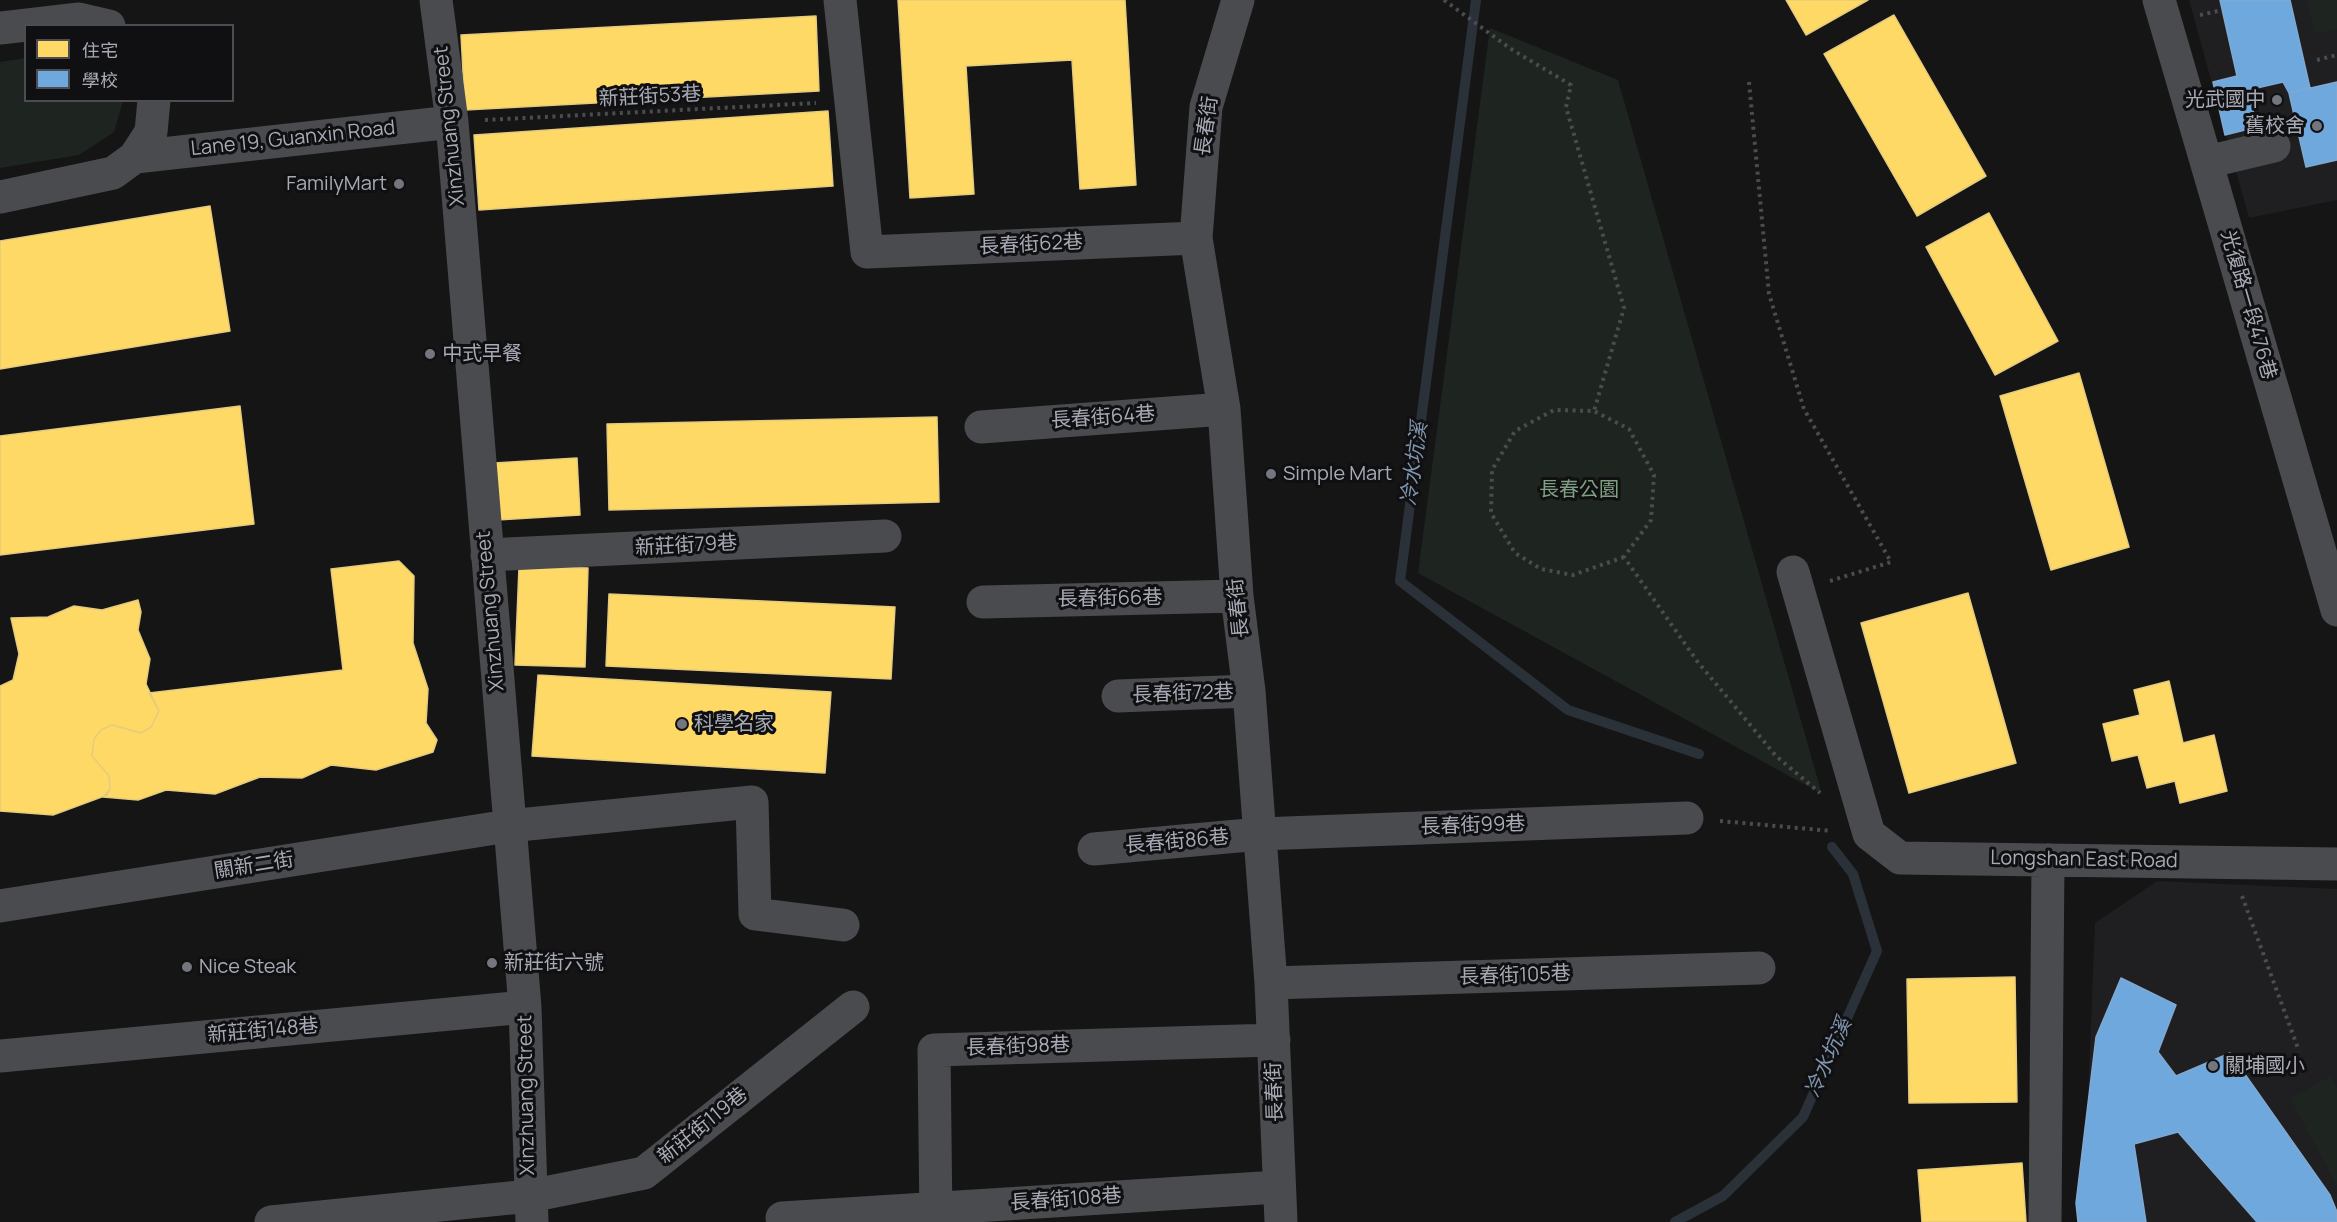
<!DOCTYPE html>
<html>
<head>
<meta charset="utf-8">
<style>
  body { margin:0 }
  #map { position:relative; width:2337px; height:1222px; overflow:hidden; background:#151515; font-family:Manrope,"Noto Sans TC",sans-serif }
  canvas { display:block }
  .legend { position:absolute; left:24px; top:24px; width:210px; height:78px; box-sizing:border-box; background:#100f11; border:2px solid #4c4d53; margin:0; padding:8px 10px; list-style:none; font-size:18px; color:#a7abb6 }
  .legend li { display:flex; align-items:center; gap:12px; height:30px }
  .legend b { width:30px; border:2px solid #4c4d53 }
</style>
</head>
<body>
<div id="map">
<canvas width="2337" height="1222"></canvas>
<ul class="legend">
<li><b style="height:16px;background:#ffd966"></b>住宅</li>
<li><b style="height:16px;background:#6fa8dc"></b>學校</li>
</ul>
</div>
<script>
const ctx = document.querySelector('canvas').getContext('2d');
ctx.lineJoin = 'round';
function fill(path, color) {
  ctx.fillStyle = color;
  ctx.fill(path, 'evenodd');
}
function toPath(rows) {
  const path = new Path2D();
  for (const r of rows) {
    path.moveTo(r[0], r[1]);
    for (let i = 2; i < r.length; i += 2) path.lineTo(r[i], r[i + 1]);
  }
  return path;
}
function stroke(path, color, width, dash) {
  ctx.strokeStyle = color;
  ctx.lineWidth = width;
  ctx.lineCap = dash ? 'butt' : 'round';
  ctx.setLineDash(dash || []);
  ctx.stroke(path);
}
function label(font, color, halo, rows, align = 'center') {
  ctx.font = font + ' Manrope,"Noto Sans TC",sans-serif';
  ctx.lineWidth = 6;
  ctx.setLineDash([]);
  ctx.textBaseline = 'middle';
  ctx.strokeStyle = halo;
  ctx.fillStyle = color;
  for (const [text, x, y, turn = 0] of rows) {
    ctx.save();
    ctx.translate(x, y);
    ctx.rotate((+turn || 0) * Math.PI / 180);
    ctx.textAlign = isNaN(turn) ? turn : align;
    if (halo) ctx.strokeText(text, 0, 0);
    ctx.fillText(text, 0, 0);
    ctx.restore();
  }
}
const built = toPath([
  [2189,0,2337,0,2337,200,2249,218],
  [2157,881,2337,889,2337,1222,2083,1222,2095,923]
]);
const green = toPath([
  [2307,0,2337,0,2337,29,2314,34],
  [1490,28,1618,80,1822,794,1418,573],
  [25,58,26,100,123,101,114,132,79,155,0,168,0,62],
  [2330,1076,2337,1088,2337,1185,2290,1098]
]);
const homes = toPath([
  [898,0,1125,0,1136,185,1080,189,1072,60,966,66,974,194,910,198,898,0],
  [1786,0,1868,0,1806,35,1786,0],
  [1894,15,1986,176,1917,216,1824,54,1894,15],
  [816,16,819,91,465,110,461,35,816,16],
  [828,111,833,186,479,210,474,135,828,111],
  [210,206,230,331,0,369,0,241,210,206],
  [1989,213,2058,341,1995,375,1926,247,1989,213],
  [2079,373,2129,547,2051,570,2000,396,2079,373],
  [240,406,254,524,0,555,0,436,240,406],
  [937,417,939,502,609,510,607,424,937,417],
  [577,458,580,515,497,520,494,463,577,458],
  [399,561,414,576,413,643,428,689,426,723,437,740,433,752,376,770,331,765,302,778,260,777,215,794,166,790,138,800,103,797,110,789,109,776,92,756,94,739,101,730,112,725,141,733,151,727,159,711,149,693,343,670,331,569,399,561],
  [519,567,588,568,585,667,515,665,519,567],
  [1968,593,2016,763,1909,793,1861,623,1968,593],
  [609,594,895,607,891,679,606,666,609,594],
  [138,600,141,612,138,630,150,659,146,684,159,711,151,727,141,733,112,725,101,730,94,739,92,756,109,776,110,789,107,795,53,815,0,811,0,686,13,680,19,654,11,618,48,617,74,606,102,610,138,600],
  [538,675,831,692,825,773,532,756,538,675],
  [2169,681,2183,743,2214,735,2227,791,2180,803,2175,781,2147,788,2138,755,2112,761,2103,724,2140,715,2134,690,2169,681],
  [2015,977,2017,1102,1909,1103,1907,979,2015,977],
  [2022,1163,2026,1222,1922,1222,1918,1170,2022,1163]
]);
const schools = toPath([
  [2220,0,2290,0,2310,88,2289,93,2283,82,2248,90,2257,127,2225,135,2213,82,2237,76,2220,0],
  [2337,82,2337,160,2306,167,2289,93,2337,82],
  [2121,978,2176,1005,2158,1052,2176,1076,2230,1053,2330,1195,2337,1212,2337,1222,2257,1222,2178,1132,2134,1144,2146,1222,2078,1222,2076,1203,2096,1037,2121,978]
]);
const stream = toPath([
  [1476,0,1400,581,1568,710,1699,754],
  [1675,1222,1723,1196,1803,1117,1877,951,1853,874,1832,847]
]);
const path = toPath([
  [1444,0,1511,49,1571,85,1566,107,1624,308,1594,411],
  [2200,15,2222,10],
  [2317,60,2337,55],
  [1749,82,1769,294,1804,409,1891,562,1830,581],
  [485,120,816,103],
  [1624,557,1573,575,1541,569,1515,553,1491,513,1492,470,1515,431,1554,410,1594,411,1629,429,1654,475,1651,520,1624,557,1697,661,1776,756,1820,793],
  [1720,821,1832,831],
  [2242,896,2299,1051]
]);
const minor = toPath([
  [436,0,452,122,525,1007,532,1222],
  [840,0,867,252,1196,238],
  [1238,0,1206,107,1196,238,1224,409,1237,596,1249,691,1271,983,1281,1222],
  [2159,0,2337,610],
  [0,28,79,19,109,26],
  [135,157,452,122],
  [2207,162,2274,146],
  [0,197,113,173,135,157,151,132,154,100],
  [981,427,1224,409],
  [487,555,885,536],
  [1793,572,1869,834,1900,858,2337,864],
  [983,602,1237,596],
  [1118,696,1249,691],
  [1094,849,1260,834,1687,818],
  [0,906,508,826,752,802,755,914,843,925],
  [1271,983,1759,968],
  [0,1056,525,1007],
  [782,1218,1278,1187],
  [271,1222,530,1196,644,1173,853,1007],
  [936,1222,934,1050,1274,1040],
  [2045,1222,2048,860]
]);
const markers = [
  [2277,100,6,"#74767e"],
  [2317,126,6,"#74767e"],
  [399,184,6,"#74767e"],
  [430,354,6,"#74767e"],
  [1271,474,6,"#74767e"],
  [682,724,6,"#74767e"],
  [492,963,6,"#74767e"],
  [187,967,6,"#74767e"],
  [2213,1066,6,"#74767e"]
];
const streetNames = [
  ["新莊街53巷",650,97,-3],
  ["Xinzhuang Street",450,126,-96],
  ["長春街",1207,126,-82],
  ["Lane 19, Guanxin Road",293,139,-6],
  ["長春街62巷",1031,245,-3],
  ["光復路一段476巷",2248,305,74],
  ["長春街64巷",1103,418,-4],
  ["新莊街79巷",686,546,-3],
  ["長春街66巷",1110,599,-1],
  ["長春街",1239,608,-96],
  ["Xinzhuang Street",491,611,-95],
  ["長春街72巷",1183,694,-2],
  ["長春街99巷",1473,826,-2],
  ["長春街86巷",1177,842,-5],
  ["Longshan East Road",2084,860,1],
  ["關新二街",254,866,-9],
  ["長春街105巷",1515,976,-2],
  ["新莊街148巷",263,1031,-5],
  ["長春街98巷",1018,1047,-2],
  ["長春街",1275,1092,-92],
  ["Xinzhuang Street",527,1095,-91],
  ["新莊街119巷",703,1126,-39],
  ["長春街108巷",1066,1200,-4]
];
const poiNames = [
  ["光武國中",2265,100,"right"],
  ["舊校舍",2305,126,"right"],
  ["FamilyMart",387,184,"right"],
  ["中式早餐",442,354],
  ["Simple Mart",1283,474],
  ["科學名家",694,724],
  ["新莊街六號",504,963],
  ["Nice Steak",199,967],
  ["關埔國小",2225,1066]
];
const parkNames = [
  ["長春公園",1579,490]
];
const waterNames = [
  ["冷水坑溪",1415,464,-82],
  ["冷水坑溪",1829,1058,-66]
];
fill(built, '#1f1f21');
fill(green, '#1e241f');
fill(homes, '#ffd966');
stroke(homes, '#e5cb7e', 1.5);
fill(schools, '#6fa8dc');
stroke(schools, '#80a9d1', 1.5);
stroke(stream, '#2b3138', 10);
stroke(path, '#4b4c50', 4, [3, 4.5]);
stroke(minor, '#4a4b4e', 33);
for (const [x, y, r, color] of markers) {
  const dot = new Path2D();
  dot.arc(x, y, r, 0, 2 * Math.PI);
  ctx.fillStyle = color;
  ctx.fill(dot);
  stroke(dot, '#100f11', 2);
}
label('20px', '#a7abb6', '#100f11', streetNames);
label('20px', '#a7abb6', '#100f11', poiNames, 'left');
label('20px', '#7f9f83', '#100f11', parkNames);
label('italic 21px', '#8096af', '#100f11', waterNames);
</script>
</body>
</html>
